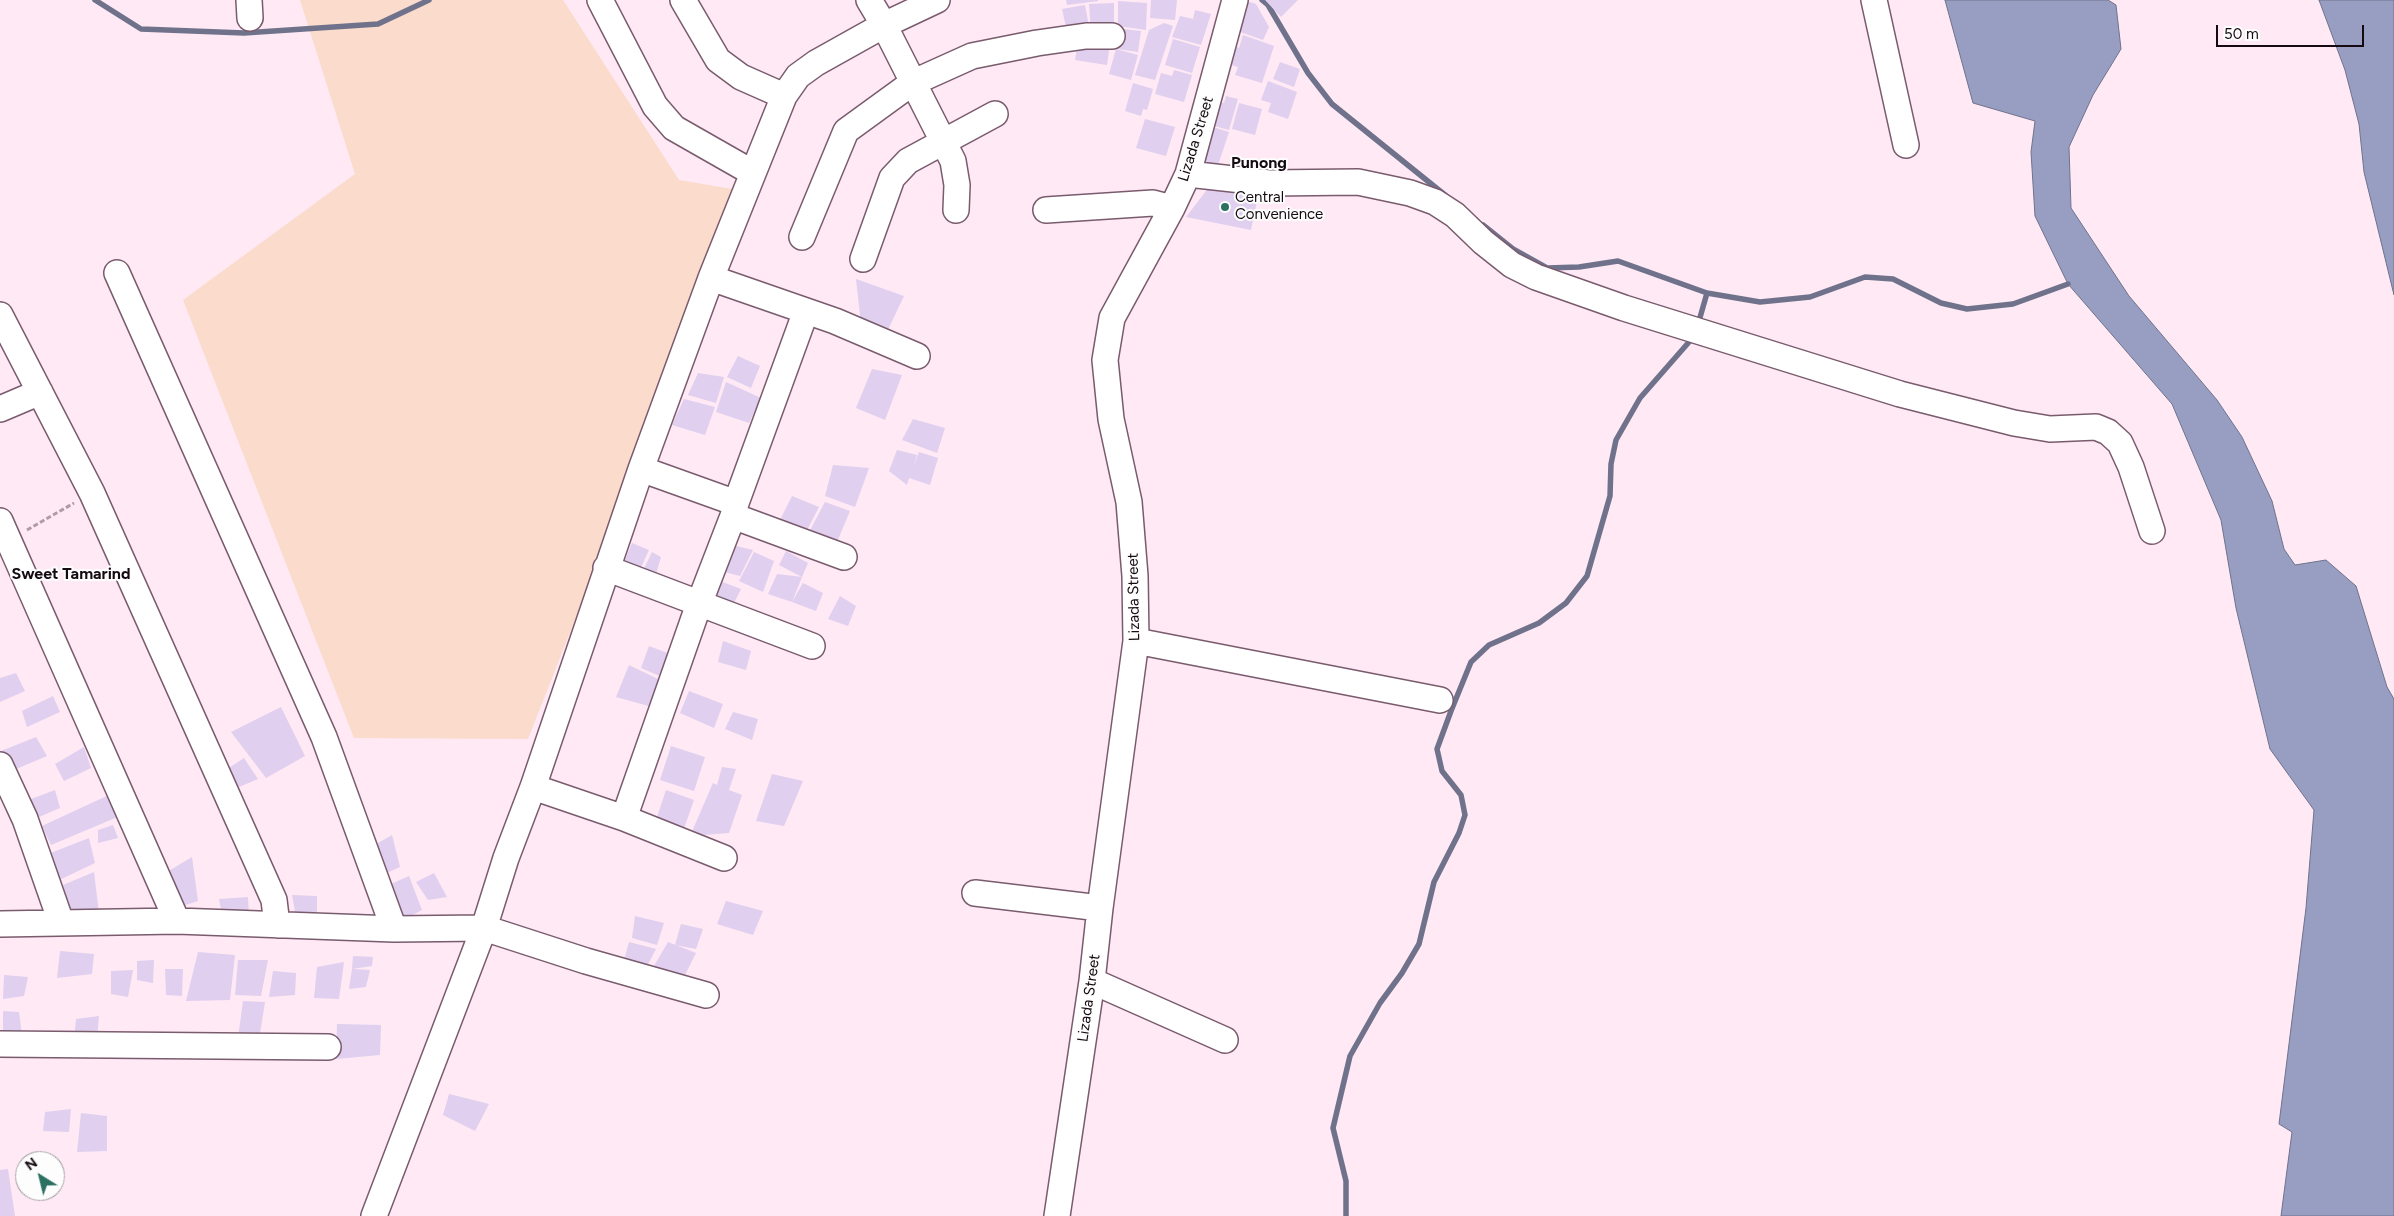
<!DOCTYPE html>
<html>
<head>
<meta charset="utf-8">
<style>
  body { margin:0 }
  #map { position:relative; width:2394px; height:1216px; overflow:hidden; background:#fee9f5; font-family:Figtree,sans-serif }
  canvas { display:block }
  .north { position:absolute; left:15px; top:1151px; width:50px; height:50px; box-sizing:border-box; background:#fdfdfd; border:1px solid #a09c9e; border-radius:50%; rotate:324deg; font-size:14px; font-weight:700; line-height:20px; text-align:center; color:#140a10 }
  .north::after { content:''; display:block; margin:auto; width:18px; height:22px; background:#2c7062; clip-path:polygon(50% 0,100% 100%,50% 72%,0 100%) }
  .scale { position:absolute; left:2216px; top:25px; width:148px; height:22px; box-sizing:border-box; border:2px solid #140a10; border-top:0; padding-left:6px; font-size:15px; line-height:18px; white-space:nowrap; color:#140a10; -webkit-text-stroke:4px #fdfdfd; paint-order:stroke }
</style>
</head>
<body>
<div id="map">
<canvas width="2394" height="1216"></canvas>
<div class="north">N</div>
<div class="scale">50 m</div>
</div>
<script>
const ctx = document.querySelector('canvas').getContext('2d');
ctx.lineJoin = 'round';
function fill(path, color) {
  ctx.fillStyle = color;
  ctx.fill(path, 'evenodd');
}
function toPath(rows) {
  const path = new Path2D();
  for (const r of rows) {
    path.moveTo(r[0], r[1]);
    for (let i = 2; i < r.length; i += 2) path.lineTo(r[i], r[i + 1]);
  }
  return path;
}
function stroke(path, color, width, dash) {
  ctx.strokeStyle = color;
  ctx.lineWidth = width;
  ctx.lineCap = dash ? 'butt' : 'round';
  ctx.setLineDash(dash || []);
  ctx.stroke(path);
}
function label(font, color, halo, rows, align = 'center') {
  ctx.font = font + ' Figtree,sans-serif';
  ctx.lineWidth = 4;
  ctx.setLineDash([]);
  ctx.textBaseline = 'middle';
  ctx.strokeStyle = halo;
  ctx.fillStyle = color;
  for (const [text, x, y, turn = 0] of rows) {
    ctx.save();
    ctx.translate(x, y);
    ctx.rotate((+turn || 0) * Math.PI / 180);
    ctx.textAlign = isNaN(turn) ? turn : align;
    if (halo) ctx.strokeText(text, 0, 0);
    ctx.fillText(text, 0, 0);
    ctx.restore();
  }
}
const green = toPath([
  [300,0,563,0,679,180,744,191,528,739,354,738,183,300,355,174]
]);
const water = toPath([
  [1945,0,2108,0,2116,5,2121,49,2093,95,2069,147,2071,208,2129,296,2217,400,2242,437,2272,501,2284,549,2295,565,2326,560,2356,586,2387,687,2394,699,2394,1216,2281,1216,2292,1132,2279,1124,2306,908,2314,810,2270,749,2236,608,2221,520,2172,404,2068,284,2035,216,2031,152,2035,121,1973,103,1945,0],
  [2319,0,2394,0,2394,295,2364,172,2359,124,2345,70,2319,0]
]);
const stream = toPath([
  [95,0,141,29,244,33,378,24,429,0],
  [1262,0,1268,5,1308,73,1332,104,1445,195],
  [1483,225,1513,249,1547,268,1579,267,1618,261,1707,293,1760,302,1810,297,1865,277,1893,279,1941,303,1967,309,2013,304,2068,284],
  [1699,321,1707,293],
  [1346,1216,1346,1181,1333,1128,1350,1056,1380,1003,1402,973,1419,944,1434,882,1459,833,1465,815,1461,795,1442,771,1437,749,1451,711,1471,662,1489,645,1539,623,1566,603,1587,576,1610,496,1611,464,1616,440,1640,398,1689,342]
]);
const building = toPath([
  [1066,0,1098,0,1098,1,1067,5],
  [1151,0,1177,0,1175,20,1150,18],
  [1243,0,1256,4,1269,27,1263,40,1229,28],
  [1265,0,1298,0,1281,17],
  [1118,1,1147,3,1146,30,1118,26],
  [1114,3,1114,30,1091,30,1089,4],
  [1085,5,1090,32,1068,36,1062,9],
  [1195,10,1211,14,1201,45,1172,37,1180,16,1193,19],
  [1164,23,1173,26,1155,80,1135,75,1149,30],
  [1123,29,1141,31,1138,52,1111,48,1122,35],
  [1243,35,1274,46,1262,83,1235,75,1238,67,1222,62,1228,44,1239,48],
  [1079,38,1110,43,1107,65,1075,60],
  [1173,39,1200,47,1192,73,1165,65],
  [1116,49,1138,55,1131,80,1109,74],
  [1280,62,1300,69,1294,87,1273,79],
  [1174,70,1192,75,1184,102,1155,94,1161,73,1172,76],
  [1268,81,1297,92,1288,119,1268,112,1271,103,1261,100],
  [1133,83,1153,89,1147,110,1143,109,1141,116,1125,111],
  [1226,96,1238,99,1229,130,1203,123,1210,100,1224,103],
  [1239,103,1262,109,1255,135,1232,129],
  [1145,119,1175,127,1166,156,1136,148],
  [1203,124,1229,132,1217,168,1192,160],
  [1209,187,1258,197,1251,230,1186,217],
  [856,279,904,296,885,336,861,324],
  [738,356,760,366,751,388,727,377],
  [872,369,902,375,885,420,856,408],
  [698,373,724,377,716,403,688,395],
  [726,382,761,398,749,423,716,412],
  [684,399,715,407,705,435,672,425],
  [913,419,945,428,937,453,902,440],
  [897,450,917,455,913,468,919,452,938,458,930,485,909,478,907,485,889,471],
  [833,465,869,468,855,507,825,496],
  [792,496,819,507,804,536,780,520],
  [825,502,850,511,834,549,806,538],
  [632,543,649,550,637,576,621,570],
  [732,545,753,550,740,576,717,570],
  [786,551,808,563,802,577,779,565],
  [652,552,661,557,654,581,640,577],
  [754,552,774,561,763,592,739,581],
  [777,574,802,577,792,602,768,594],
  [720,581,741,589,731,609,712,596],
  [803,583,823,593,816,611,792,602],
  [840,596,856,606,848,626,828,619],
  [723,641,751,651,746,670,718,662],
  [649,646,670,654,662,677,641,668],
  [629,665,660,680,652,707,616,697],
  [16,673,25,691,0,702,0,678],
  [689,691,723,704,714,728,680,713],
  [53,696,60,712,27,727,22,711],
  [281,707,305,756,266,778,231,732],
  [733,712,758,719,752,740,725,729],
  [36,737,47,756,9,772,1,751],
  [671,746,705,757,694,791,660,780],
  [84,747,91,768,64,781,55,764],
  [244,758,258,779,234,789,224,771],
  [722,767,736,769,729,790,742,795,729,833,690,836,713,783,717,785],
  [772,774,803,781,784,826,756,821],
  [55,790,60,808,32,820,26,801],
  [666,790,694,800,681,837,654,826],
  [111,794,120,816,51,845,42,826],
  [113,825,118,838,98,843,98,830],
  [392,835,400,867,380,876,371,847],
  [89,838,95,863,53,883,43,856],
  [192,857,198,901,176,908,167,872],
  [94,872,99,913,72,918,63,885],
  [434,873,447,897,428,900,416,882],
  [409,876,422,910,403,920,391,884],
  [292,895,317,896,317,915,296,917],
  [248,897,249,918,223,920,219,899],
  [726,901,763,911,753,935,717,924],
  [635,916,664,923,657,945,632,938],
  [681,924,703,929,696,949,675,945],
  [629,942,656,949,645,970,624,960],
  [668,942,696,953,681,983,651,971],
  [60,951,94,954,92,974,57,978],
  [198,952,235,955,230,1000,186,1001],
  [353,956,373,957,372,966,352,969],
  [154,960,153,983,137,980,137,961],
  [238,960,268,960,261,996,235,995],
  [344,962,339,999,314,998,317,967],
  [165,969,183,969,182,996,166,995],
  [352,969,370,970,366,987,349,989],
  [133,970,128,997,111,994,111,971],
  [273,971,296,973,295,995,269,997],
  [4,975,28,977,24,996,3,999],
  [243,1001,265,1002,259,1040,238,1038],
  [3,1011,19,1012,22,1035,3,1033],
  [99,1016,97,1039,74,1040,76,1019],
  [337,1024,381,1025,380,1055,336,1059],
  [449,1094,489,1104,475,1131,443,1115],
  [71,1109,69,1132,43,1131,45,1112],
  [81,1113,107,1116,107,1151,77,1152],
  [8,1169,15,1216,0,1216,0,1170]
]);
const path = toPath([
  [27,530,74,503]
]);
const minor = toPath([
  [249,0,250,18],
  [600,0,655,106,674,128,753,173],
  [683,0,718,60,741,77,784,96],
  [869,0,884,25,953,161,957,185,956,210],
  [1874,0,1906,145],
  [1188,174,1269,183,1358,182,1410,193,1435,202,1455,215,1483,242,1512,265,1536,277,1624,308,1900,394,2014,423,2050,429,2096,427,2108,432,2120,443,2131,467,2152,531],
  [1046,210,1153,203,1172,208],
  [802,237,846,131,912,83,972,56,1037,43,1086,36,1112,36],
  [863,259,892,178,908,161,995,114],
  [117,273,324,737,394,929],
  [711,278,835,321,917,356],
  [0,315,92,493,274,900,277,925],
  [0,409,40,392],
  [641,469,736,503],
  [733,516,844,557],
  [0,521,177,921],
  [606,568,812,646],
  [1136,641,1440,700],
  [0,765,25,819,61,922],
  [533,787,624,818,724,858],
  [624,818,699,604,733,516,736,503,806,311],
  [975,893,1100,908],
  [0,924,177,921,394,929,484,928,506,858,533,787,641,469,711,278,784,96,798,76,816,63,884,25,937,0],
  [1092,981,1225,1040],
  [0,1044,328,1047],
  [374,1216,484,928,586,961,706,995],
  [1057,1216,1092,981,1100,908,1136,641,1135,576,1129,502,1111,419,1105,360,1112,318,1172,208,1188,174,1235,0]
]);
const markers = [
  [1225,207,5,"#2c7062"]
];
const streetNames = [
  ["Lizada Street",1196,139,-73],
  ["Lizada Street",1134,597,-91],
  ["Lizada Street",1089,998,-82]
];
const poiNames = [
  ["Central",1235,198],
  ["Convenience",1235,215]
];
const neighbourhoodNames = [
  ["Punong",1259,163],
  ["Sweet Tamarind",71,574]
];
fill(green, '#fadbcc');
fill(water, '#979ec1');
stroke(water, '#70728c', 1);
stroke(stream, '#70728c', 5.5);
fill(building, '#e0cfee');
stroke(minor, '#795b6d', 28);
stroke(path, '#ae9ca6', 3, [5, 2.5]);
stroke(minor, '#fff', 25);
for (const [x, y, r, color] of markers) {
  const dot = new Path2D();
  dot.arc(x, y, r, 0, 2 * Math.PI);
  ctx.fillStyle = color;
  ctx.fill(dot);
  stroke(dot, '#fdfdfd', 2);
}
label('15px', '#140a10', '#fdfdfd', streetNames);
label('15px', '#140a10', '#fdfdfd', poiNames, 'left');
label('bold 16px', '#140a10', '#fdfdfd', neighbourhoodNames);
</script>
</body>
</html>
